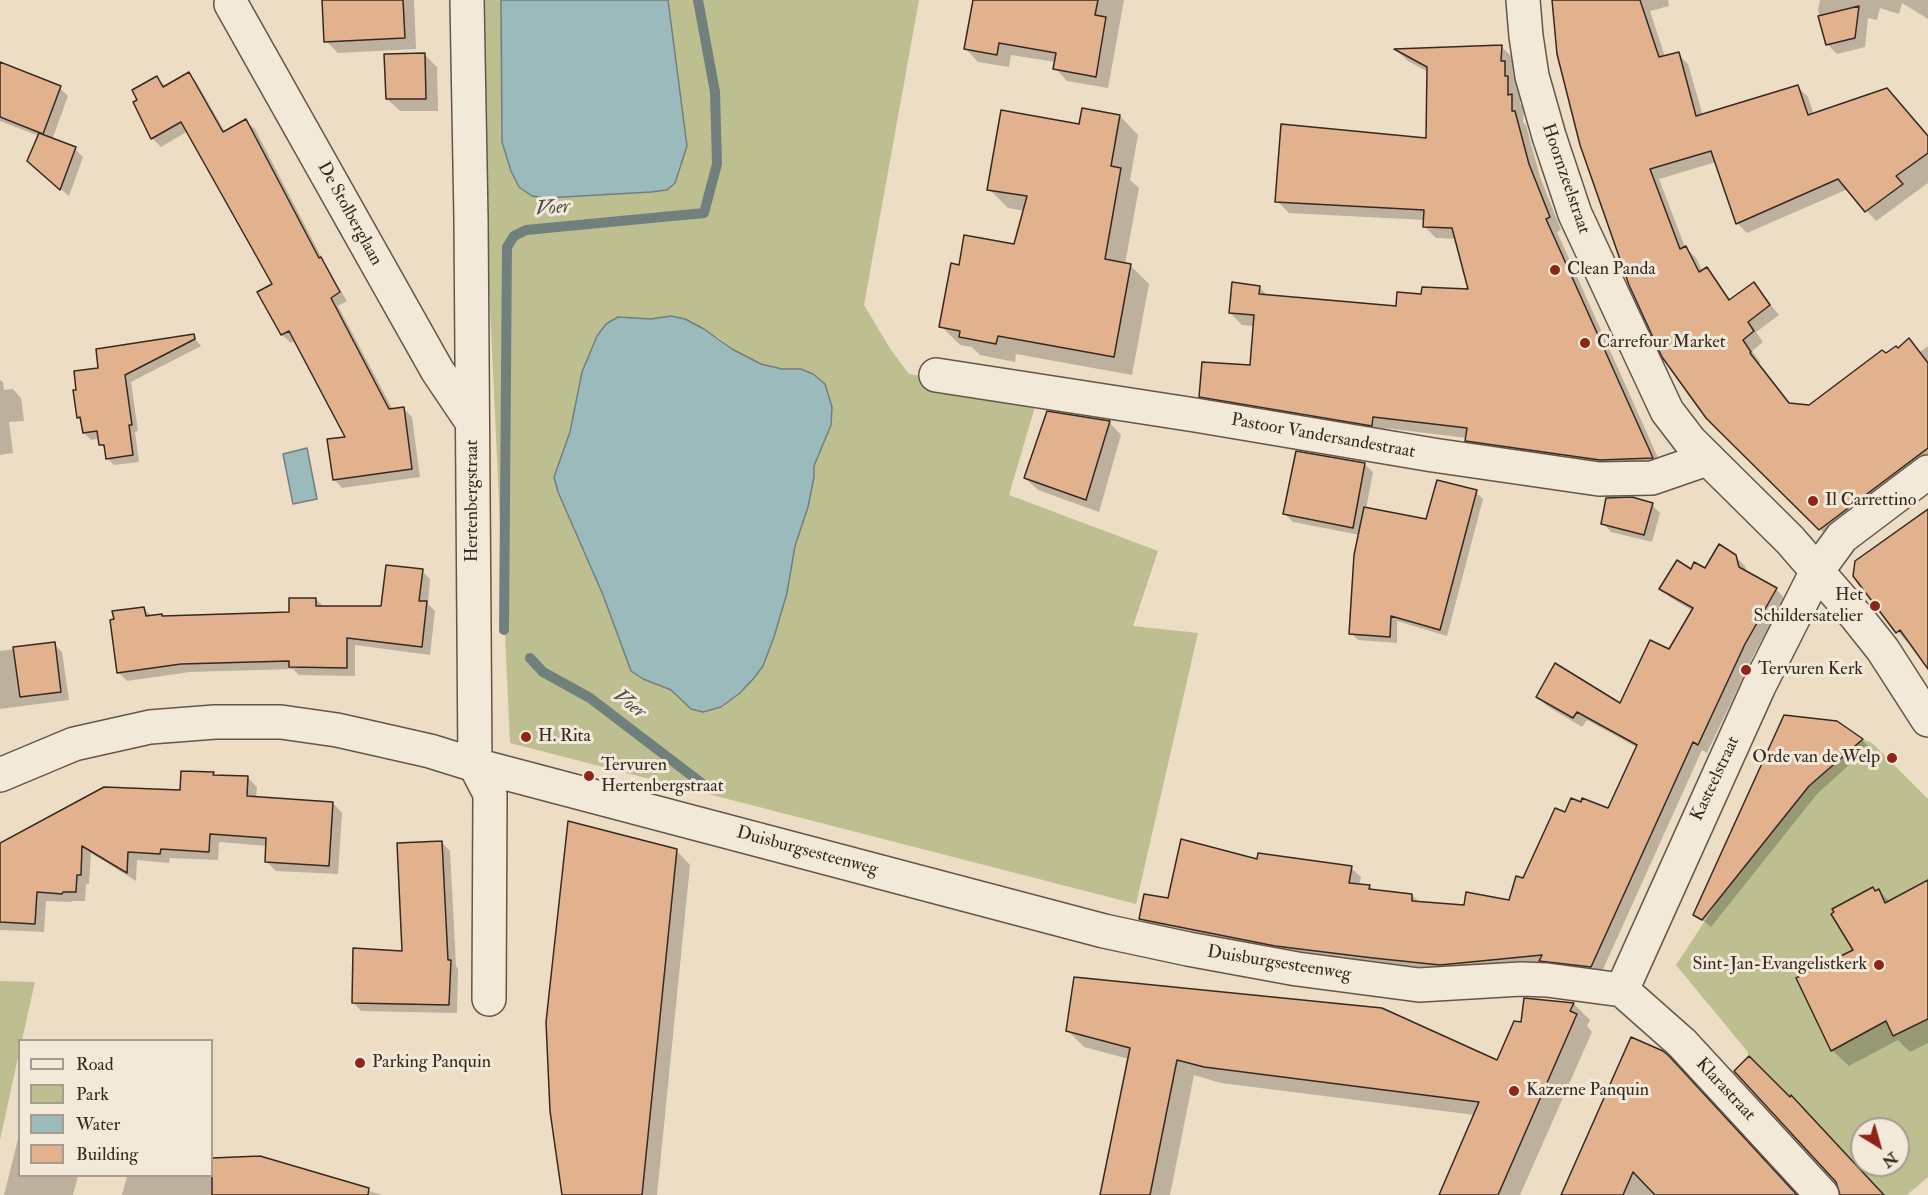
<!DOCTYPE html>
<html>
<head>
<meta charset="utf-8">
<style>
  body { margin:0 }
  #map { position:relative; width:1928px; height:1195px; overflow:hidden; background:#edddc4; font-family:"IM FELL Double Pica",serif }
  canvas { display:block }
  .legend { position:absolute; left:18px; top:1039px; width:195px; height:138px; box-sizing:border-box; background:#f3e9d9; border:2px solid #a79c8f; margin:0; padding:8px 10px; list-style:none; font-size:18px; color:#352921 }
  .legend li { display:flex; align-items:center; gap:12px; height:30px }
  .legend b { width:30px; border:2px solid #a79c8f }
  .north { position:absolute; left:1850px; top:1117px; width:60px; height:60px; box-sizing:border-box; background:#f3e9d9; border:2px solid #a79c8f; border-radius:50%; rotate:143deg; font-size:16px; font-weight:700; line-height:24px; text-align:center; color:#352921 }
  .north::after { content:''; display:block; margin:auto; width:21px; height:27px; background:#8f2418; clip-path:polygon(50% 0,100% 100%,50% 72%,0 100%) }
</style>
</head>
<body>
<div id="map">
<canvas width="1928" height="1195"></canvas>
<ul class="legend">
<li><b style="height:8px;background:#f3e9d9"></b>Road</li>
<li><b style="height:16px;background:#bdbf91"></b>Park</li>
<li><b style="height:16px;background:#9bbabb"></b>Water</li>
<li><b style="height:16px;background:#e2b28f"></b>Building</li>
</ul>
<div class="north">N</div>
</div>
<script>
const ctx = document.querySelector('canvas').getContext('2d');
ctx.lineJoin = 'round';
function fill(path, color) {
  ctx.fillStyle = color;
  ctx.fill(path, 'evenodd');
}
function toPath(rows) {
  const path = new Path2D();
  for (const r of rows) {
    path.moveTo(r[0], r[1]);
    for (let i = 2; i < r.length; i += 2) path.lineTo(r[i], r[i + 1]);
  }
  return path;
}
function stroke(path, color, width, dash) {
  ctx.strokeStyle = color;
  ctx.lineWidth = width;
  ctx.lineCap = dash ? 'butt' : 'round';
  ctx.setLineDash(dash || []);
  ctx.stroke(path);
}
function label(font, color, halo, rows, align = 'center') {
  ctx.font = font + ' "IM FELL Double Pica",serif';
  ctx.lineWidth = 6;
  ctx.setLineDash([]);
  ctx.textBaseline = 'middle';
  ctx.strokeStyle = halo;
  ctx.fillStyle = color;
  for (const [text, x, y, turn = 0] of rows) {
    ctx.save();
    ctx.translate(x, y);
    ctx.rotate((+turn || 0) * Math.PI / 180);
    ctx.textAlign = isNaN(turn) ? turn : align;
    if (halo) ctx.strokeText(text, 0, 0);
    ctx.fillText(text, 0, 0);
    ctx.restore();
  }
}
const green = toPath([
  [476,0,501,0,502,142,511,171,520,187,545,198,573,196,687,146,668,0,919,0,864,305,891,350,909,374,1039,393,1009,495,1158,551,1133,626,1198,633,1136,904,510,743],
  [671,316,685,319,719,338,732,349,761,364,782,369,801,369,831,425,814,466,808,507,795,546,787,593,774,637,763,666,754,678,691,709,671,690,643,679,631,671,603,595,558,492,554,477,570,432,582,371,618,317,651,319],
  [1863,739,1872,743,1928,799,1928,1177,1907,1195,1884,1195,1792,1096,1790,1097,1749,1056,1747,1051,1676,965,1720,898,1794,805,1817,762],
  [1862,1129,1898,1129,1898,1165,1862,1165],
  [0,981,35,982,22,1040,20,1040,19,1053,0,1140]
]);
const water = toPath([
  [501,0,668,0,687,146,675,183,667,190,651,192,545,198,532,196,519,187,511,171,502,142,501,0],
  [671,316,685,319,704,329,732,349,761,364,782,369,801,369,813,374,825,384,832,407,831,425,814,466,814,477,808,507,795,546,787,593,774,637,763,666,754,678,740,693,721,707,703,712,691,709,671,690,643,679,631,671,603,595,558,492,554,477,570,432,582,372,597,336,606,324,618,317,651,319,671,316],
  [307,448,317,499,293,504,283,454,307,448]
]);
const shadow = toPath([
  [324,0,414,0,416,49,338,53,326,41],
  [974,0,1124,0,1108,88,1067,81,1055,68,1056,62,1011,55,1009,67,978,62,966,49],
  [1554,0,1668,0,1669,6,1650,11,1665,57,1678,54,1688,64,1703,116,1798,87,1808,97,1814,115,1887,90,1928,137,1928,183,1876,221,1848,189,1747,233,1737,223,1716,162,1659,179,1685,247,1696,258,1703,272,1706,269,1716,279,1731,301,1754,284,1779,315,1756,332,1763,342,1752,351,1760,362,1759,363,1799,415,1886,355,1898,350,1909,340,1920,352,1928,346,1928,464,1830,539,1722,432],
  [1820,0,1928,0,1928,19,1902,3,1899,14,1880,8,1877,20,1868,18,1865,47,1837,54,1827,44,1818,10],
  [1501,46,1513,58,1513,71,1516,75,1516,86,1520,90,1520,104,1524,108,1523,122,1526,125,1540,177,1561,230,1557,232,1663,469,1478,452,1467,438,1385,428,1383,437,1213,408,1200,396,1252,367,1255,326,1242,325,1230,313,1259,287,1268,296,1398,308,1423,295,1470,290,1457,239,1436,238,1424,226,1424,220,1289,213,1277,201,1427,140,1428,72,1408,61,1397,51],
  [424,54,437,67,438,111,400,111,387,99],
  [0,67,60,88,68,96,52,140,75,149,83,157,69,196,38,170,39,136,0,121],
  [189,74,197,83,225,132,246,121,255,129,325,264,347,301,338,306,393,410,403,408,412,417,420,477,342,488,334,479,347,438,296,340,291,343,282,335,259,292,274,285,188,131,161,147,152,138,135,103,157,78,166,87],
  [1120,116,1138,135,1130,180,1139,188,1125,264,1130,265,1149,284,1132,375,1016,354,1015,362,980,355,972,347,960,345,941,326,960,267,1015,246,1025,211,1008,208,989,189,1080,125],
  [193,336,201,346,131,382,138,431,135,432,139,462,114,465,107,458,106,450,101,444,100,438,91,440,84,433,83,422,78,417,100,369],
  [0,380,3,382,4,390,13,389,21,398,24,421,9,422,13,453,0,455],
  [1109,422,1121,435,1099,512,1038,490,1025,478],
  [1364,464,1373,472,1366,509,1427,521,1476,492,1483,499,1447,636,1397,621,1397,643,1358,640,1351,633,1360,535,1293,522,1285,514],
  [1652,505,1660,513,1652,542,1611,532,1603,523],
  [1928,511,1928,667,1910,641,1908,643,1898,632,1855,576],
  [1735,556,1745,566,1747,573,1776,589,1785,599,1754,654,1707,753,1702,750,1600,976,1450,973,1286,955,1150,928,1141,918,1169,900,1258,861,1351,868,1361,877,1359,885,1369,886,1374,891,1412,895,1420,903,1465,906,1510,902,1566,814,1609,810,1638,748,1587,720,1582,727,1547,706,1538,697,1620,705,1670,651,1693,611,1671,598,1661,589,1691,571,1706,570],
  [422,571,430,579,428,604,435,611,430,655,355,645,355,676,299,675,293,669,190,672,127,681,119,673,144,609,152,616,161,615,164,617,291,614,316,599,324,607,382,607],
  [54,644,62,652,69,700,0,709,0,651],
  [1785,717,1862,740,1869,747,1817,794,1711,927,1695,914],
  [213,773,216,776,247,777,257,787,256,799,333,803,342,813,338,874,276,871,267,862,267,846,219,842,218,860,170,858,169,863,137,860,136,881,91,853,89,884,86,884,85,901,72,901,71,902,46,901,44,932,0,930,0,845,182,791],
  [442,843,450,851,456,966,458,969,457,1013,361,1011,353,1002,403,953],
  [676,850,690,865,657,1195,564,1195],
  [1928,890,1928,1043,1910,1052,1898,1040,1849,1066,1832,1050,1855,951,1876,892,1879,891,1890,902],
  [1525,999,1574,1004,1590,1020,1587,1026,1592,1032,1520,1195,1441,1195,1475,1115,1221,1083,1194,1075,1170,1195,1101,1195,1129,1059,1084,1047,1068,1031,1498,1062,1523,1023],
  [1632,1039,1794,1195,1563,1195],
  [20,1131,20,1176,78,1176,73,1195,4,1195],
  [259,1157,382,1195,122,1195,127,1176,212,1176,212,1159]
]);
const stream = toPath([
  [504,630,507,247,514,236,526,230,704,213,717,164,715,92,698,0],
  [530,658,543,672,590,698,704,785]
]);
const building = toPath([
  [322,0,403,0,405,38,324,42,322,0],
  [973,0,1098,0,1095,15,1106,17,1096,77,1053,69,1056,53,999,43,997,55,964,49,973,0],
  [1552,0,1640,0,1659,57,1679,52,1696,116,1798,85,1808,115,1887,88,1928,136,1928,153,1896,176,1903,184,1865,212,1838,179,1736,224,1711,151,1650,169,1680,249,1686,246,1699,272,1707,267,1729,300,1754,282,1770,305,1748,322,1754,331,1743,340,1751,352,1750,353,1789,403,1809,405,1882,350,1886,353,1896,346,1898,348,1909,338,1928,363,1928,448,1819,530,1721,433,1706,418,1662,357,1629,285,1580,145,1557,54,1552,0],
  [1859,6,1855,38,1826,45,1818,16,1859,6],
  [1502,45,1501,61,1505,61,1505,76,1508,76,1508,95,1512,94,1512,111,1515,111,1529,164,1550,217,1546,219,1653,458,1600,460,1465,441,1467,428,1373,417,1372,426,1199,397,1202,362,1250,365,1254,315,1229,313,1232,282,1260,286,1259,294,1396,306,1397,292,1421,294,1422,287,1468,289,1452,228,1423,227,1424,210,1275,202,1281,124,1426,138,1427,67,1394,49,1502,45],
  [425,53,426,99,386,99,384,54,425,53],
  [0,62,61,86,43,134,0,117,0,62],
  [189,72,223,132,246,119,319,258,321,257,340,292,331,298,389,409,404,407,412,469,333,480,327,439,345,437,289,331,281,335,257,292,272,284,181,122,151,139,133,102,137,100,132,90,157,76,163,87,189,72],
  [1082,108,1120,115,1111,166,1121,168,1105,259,1131,264,1114,357,998,336,996,344,959,337,960,331,939,327,951,263,959,265,964,235,1014,244,1027,196,987,190,1001,110,1079,124,1082,108],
  [39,133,76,147,60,190,27,161,39,133],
  [194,334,195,339,125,375,132,425,129,425,133,455,106,459,104,445,99,445,97,431,83,433,80,417,77,418,73,390,76,390,74,371,98,368,96,349,194,334],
  [1047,411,1110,421,1086,500,1024,478,1047,411],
  [1296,451,1365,463,1353,528,1283,514,1296,451],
  [1437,480,1477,490,1440,630,1391,616,1390,637,1349,634,1354,555,1364,507,1426,519,1437,480],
  [1632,497,1653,503,1644,535,1601,524,1606,498,1632,497],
  [1928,509,1928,669,1900,630,1896,633,1853,576,1855,561,1928,509],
  [1719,544,1736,555,1739,567,1777,588,1745,644,1698,745,1693,742,1591,967,1539,961,1542,955,1440,965,1373,958,1275,946,1139,919,1144,894,1168,898,1181,839,1257,859,1258,853,1352,866,1349,883,1370,885,1369,889,1412,894,1412,901,1464,905,1466,892,1509,900,1516,876,1523,878,1555,808,1565,812,1571,798,1581,802,1582,798,1608,808,1637,745,1577,712,1573,718,1536,697,1555,663,1620,703,1650,640,1669,649,1693,608,1659,589,1677,560,1691,569,1694,562,1705,568,1719,544],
  [386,565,423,569,419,601,427,601,422,647,347,638,347,668,289,667,289,661,181,664,117,673,110,620,114,619,112,611,144,607,146,616,162,614,162,616,289,612,289,598,316,598,316,606,381,606,386,565],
  [55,642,61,692,20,697,13,647,55,642],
  [1784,715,1837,721,1863,739,1809,786,1702,920,1693,915,1784,715],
  [181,771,214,772,213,775,248,776,247,796,333,802,329,866,265,862,266,838,210,834,209,852,161,849,160,854,128,852,127,873,82,846,81,875,77,875,76,892,63,892,62,894,37,892,35,924,0,922,0,843,104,787,180,790,181,771],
  [568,821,677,849,642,1195,562,1195,550,1111,546,1022,568,821],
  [442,841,448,960,451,960,449,1005,352,1003,353,948,402,951,397,843,442,841],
  [1928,880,1928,1019,1893,1036,1886,1021,1831,1051,1796,978,1853,950,1831,914,1834,912,1832,909,1873,887,1875,891,1879,889,1885,903,1928,880],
  [1074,977,1382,1008,1497,1060,1514,1021,1521,1022,1524,998,1574,1003,1570,1011,1577,1014,1498,1195,1439,1195,1479,1102,1204,1067,1177,1060,1150,1195,1100,1195,1130,1048,1066,1031,1074,977],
  [1631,1037,1663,1051,1669,1056,1797,1195,1655,1195,1633,1172,1623,1195,1561,1195,1631,1037],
  [1749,1056,1790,1097,1791,1095,1884,1195,1840,1195,1836,1182,1734,1071,1749,1056],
  [260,1156,369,1188,368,1195,212,1195,212,1158,260,1156]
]);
const minor = toPath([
  [467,0,471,219,475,765,490,794,489,999],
  [1523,0,1526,36,1532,76,1549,136,1575,214,1667,411,1690,441,1790,540,1856,616,1883,650,1928,720],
  [231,4,437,370,472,422],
  [936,375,1195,415,1433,455,1599,479,1652,478,1707,459],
  [0,775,74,744,150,727,215,722,281,722,337,730,430,751,475,765,1104,931,1188,949,1297,969,1419,985,1521,979,1547,980,1622,990],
  [1622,990,1759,686,1817,571,1842,537,1928,472],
  [1622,990,1682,1043,1822,1195]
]);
const markers = [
  [1555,270,6,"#8f2418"],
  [1585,343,6,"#8f2418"],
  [1813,501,6,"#8f2418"],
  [1875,606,6,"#8f2418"],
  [1746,670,6,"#8f2418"],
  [526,737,6,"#8f2418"],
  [1892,758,6,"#8f2418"],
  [589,776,6,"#8f2418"],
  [1879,965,6,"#8f2418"],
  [360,1063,6,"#8f2418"],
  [1514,1091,6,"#8f2418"]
];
const streetNames = [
  ["Hoornzeelstraat",1565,179,71],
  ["De Stolberglaan",349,214,61],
  ["Pastoor Vandersandestraat",1323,437,10],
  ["Hertenbergstraat",473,501,-90],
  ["Kasteelstraat",1716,779,-65],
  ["Duisburgsesteenweg",807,852,15],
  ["Duisburgsesteenweg",1279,964,9],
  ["Klarastraat",1725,1090,47]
];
const poiNames = [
  ["Clean Panda",1567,270],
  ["Carrefour Market",1597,343],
  ["Il Carrettino",1825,501],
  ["Het",1863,596,"right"],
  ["Schildersatelier",1863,617,"right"],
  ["Tervuren Kerk",1758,670],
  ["H. Rita",538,737],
  ["Orde van de Welp",1880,758,"right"],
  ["Tervuren",601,766],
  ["Hertenbergstraat",601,787],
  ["Sint-Jan-Evangelistkerk",1867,965,"right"],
  ["Parking Panquin",372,1063],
  ["Kazerne Panquin",1526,1091]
];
const waterNames = [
  ["Voer",553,209,-5],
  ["Voer",629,705,37]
];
fill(green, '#bdbf91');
fill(water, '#9bbabb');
stroke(water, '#72807d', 1.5);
fill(shadow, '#0003');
stroke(stream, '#72807d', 10);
fill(building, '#e2b28f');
stroke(building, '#352921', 1.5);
stroke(minor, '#63564a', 36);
stroke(minor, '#f3e9d9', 33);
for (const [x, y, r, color] of markers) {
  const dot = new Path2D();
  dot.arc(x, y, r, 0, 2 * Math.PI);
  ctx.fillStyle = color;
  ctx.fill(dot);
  stroke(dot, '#f3e9d9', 2);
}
label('18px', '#352921', '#f3e9d9', streetNames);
label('18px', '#352921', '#f3e9d9', poiNames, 'left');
label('italic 20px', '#4e4d48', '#f3e9d9', waterNames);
</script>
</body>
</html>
